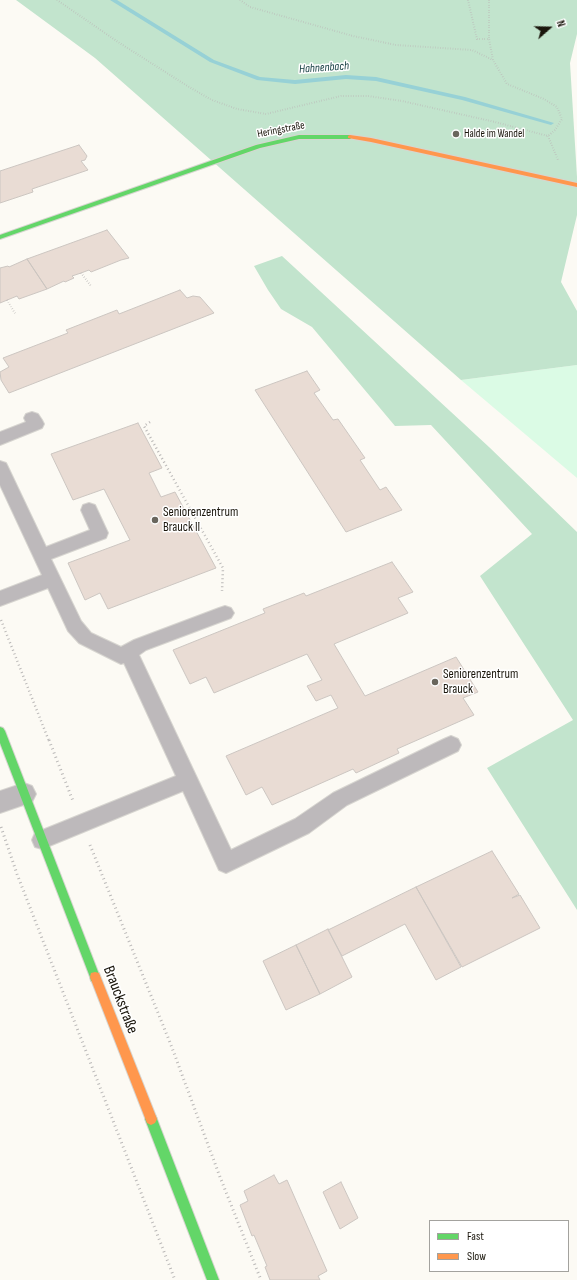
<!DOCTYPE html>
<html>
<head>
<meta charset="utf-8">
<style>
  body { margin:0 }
  #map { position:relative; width:577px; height:1280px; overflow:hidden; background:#fcfaf4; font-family:"Sofia Sans Condensed",sans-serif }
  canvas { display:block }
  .legend { position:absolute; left:429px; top:1220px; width:140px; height:52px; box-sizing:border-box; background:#fff; border:1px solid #a3a29e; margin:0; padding:5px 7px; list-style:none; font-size:12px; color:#1a160c }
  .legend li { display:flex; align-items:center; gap:8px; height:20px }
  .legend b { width:20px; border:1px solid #a3a29e }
  .north { position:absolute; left:529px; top:8px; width:40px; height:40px; -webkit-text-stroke:3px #fff; paint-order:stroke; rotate:70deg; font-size:11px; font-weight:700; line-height:16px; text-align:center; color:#1a160c }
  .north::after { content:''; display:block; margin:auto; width:14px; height:18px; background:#1a160c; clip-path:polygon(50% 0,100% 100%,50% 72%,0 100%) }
</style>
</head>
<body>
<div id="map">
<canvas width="577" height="1280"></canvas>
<ul class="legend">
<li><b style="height:5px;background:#63d668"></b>Fast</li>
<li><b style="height:5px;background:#ff974d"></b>Slow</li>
</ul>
<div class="north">N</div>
</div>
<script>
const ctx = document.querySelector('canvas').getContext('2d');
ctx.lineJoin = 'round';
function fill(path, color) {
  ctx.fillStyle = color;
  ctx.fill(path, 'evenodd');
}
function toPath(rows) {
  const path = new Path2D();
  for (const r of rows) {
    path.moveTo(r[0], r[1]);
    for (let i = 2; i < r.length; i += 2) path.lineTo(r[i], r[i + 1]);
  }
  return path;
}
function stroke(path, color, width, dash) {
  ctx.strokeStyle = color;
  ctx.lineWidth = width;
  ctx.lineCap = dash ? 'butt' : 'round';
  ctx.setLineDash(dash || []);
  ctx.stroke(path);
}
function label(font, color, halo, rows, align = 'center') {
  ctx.font = font + ' "Sofia Sans Condensed",sans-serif';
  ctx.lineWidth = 3;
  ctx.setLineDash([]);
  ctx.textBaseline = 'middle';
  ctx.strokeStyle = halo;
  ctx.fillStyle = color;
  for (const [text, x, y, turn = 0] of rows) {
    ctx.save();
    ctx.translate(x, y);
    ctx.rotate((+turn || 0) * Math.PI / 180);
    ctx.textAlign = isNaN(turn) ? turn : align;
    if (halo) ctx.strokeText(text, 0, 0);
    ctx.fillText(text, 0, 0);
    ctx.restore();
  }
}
const green = toPath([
  [577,365,577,478,461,380]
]);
const forest = toPath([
  [16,0,577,0,577,34,570,63,577,177,577,215,561,282,577,311,577,365,461,380,95,58],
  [282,256,489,447,577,532,577,910,487,768,573,720,480,576,532,534,431,425,395,426,312,327,281,309,268,290,254,266]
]);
const stream = toPath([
  [110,0,117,0,214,60,260,77,295,80,346,75,376,77,465,97,554,123,551,125,462,100,376,81,346,79,295,84,257,80,210,62,110,0]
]);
const building = toPath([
  [79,145,87,156,85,160,81,161,88,170,32,189,33,192,0,203,0,171,79,145],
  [107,230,129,258,121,260,91,272,89,270,81,273,72,276,74,278,65,282,64,281,47,289,27,259,107,230],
  [27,259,47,289,19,299,17,296,0,303,0,268,8,266,9,267,27,259],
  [180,290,187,298,193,296,200,297,214,313,9,393,1,380,0,372,9,367,3,358,68,333,66,330,117,310,119,314,180,290],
  [307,371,320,390,314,393,333,420,338,419,365,458,360,460,380,490,386,487,402,510,346,532,255,390,307,371],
  [138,423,162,468,149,473,161,497,175,492,216,568,108,609,100,593,85,600,68,563,130,540,104,489,73,500,51,454,138,423],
  [392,562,413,592,398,598,408,613,334,644,365,696,456,657,478,692,463,698,474,715,397,749,399,753,356,773,353,769,272,805,262,787,246,795,226,756,338,708,331,695,316,701,307,686,322,680,307,654,214,693,206,677,190,684,173,650,265,613,263,609,304,593,306,596,392,562],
  [492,851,519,894,512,898,520,895,540,928,462,967,416,887,492,851],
  [416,887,461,967,436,980,405,924,342,956,328,930,416,887],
  [328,929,352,977,320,994,296,945,328,929],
  [296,945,320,994,286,1010,263,961,296,945],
  [274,1175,279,1184,287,1180,327,1271,318,1276,320,1280,270,1280,265,1267,267,1266,254,1235,252,1236,240,1205,248,1201,244,1191,274,1175],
  [341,1182,358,1218,340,1229,323,1192,341,1182]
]);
const pathFar2 = toPath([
  [57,0,118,42,189,87,212,100,237,109,266,114,341,96,368,96,402,101,495,122,548,136],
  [240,0,250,7,353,36,396,45,472,50,493,60],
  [468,0,477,39,489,39,493,60,507,84,544,99,557,107,562,119,555,130,548,136],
  [489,0,489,39],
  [548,136,558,160],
  [81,273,91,286],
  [7,300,16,315]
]);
const pathFar1 = toPath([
  [150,422,144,426,223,568,222,591],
  [1,620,49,741]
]);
const path = toPath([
  [49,740,73,801],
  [1,827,17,874,175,1280],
  [90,845,171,1045,220,1177,261,1280]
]);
const lane = toPath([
  [32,412,38,414,42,420,44,424,42,428,0,445,0,432,26,422,24,418,26,414,32,412],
  [0,461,6,463,8,467,46,547,90,530,81,510,83,505,89,503,95,505,108,533,106,538,51,559,81,621,91,633,121,647,134,640,219,608,225,606,231,608,234,613,231,618,146,650,139,655,231,850,295,819,333,793,444,739,451,736,458,739,461,745,458,751,347,805,309,833,226,873,219,870,183,791,42,849,35,847,32,840,35,833,176,776,124,663,121,664,79,643,68,631,48,588,0,606,0,591,42,575,0,485,0,461]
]);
const street = toPath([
  [24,783,32,786,36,794,32,802,0,813,0,791,24,783]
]);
const fast = toPath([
  [299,135,350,135,353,137,350,139,299,139,260,148,0,239,0,235,256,145,299,135],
  [0,727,3,728,5,731,100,977,99,981,95,982,91,981,90,977,0,743,0,727],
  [151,1113,155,1115,157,1119,219,1280,207,1280,145,1119,147,1115,151,1113]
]);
const slow = toPath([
  [350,135,371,138,577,183,577,187,371,142,348,138,348,136,350,135],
  [95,972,99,973,157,1119,155,1123,151,1125,147,1123,90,977,91,973,95,972]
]);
const markers = [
  [456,134,4,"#69665d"],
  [155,520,4,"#69665d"],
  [435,682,4,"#69665d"]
];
const farStreetnames = [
  ["Heringstraße",281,130,-11]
];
const farPoinames = [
  ["Halde im Wandel",464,134]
];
const farWaternames = [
  ["Hahnenbach",324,68,-4]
];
const poiNames = [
  ["Seniorenzentrum",163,513],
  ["Brauck II",163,528],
  ["Seniorenzentrum",443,675],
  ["Brauck",443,690]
];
const nearStreetnames = [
  ["Brauckstraße",120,1000,69]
];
fill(green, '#dbfbe5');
fill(forest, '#c2e4cd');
fill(stream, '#97d1d6');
fill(building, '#e9dcd4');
stroke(building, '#ccc6c1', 1);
stroke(lane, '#d7d5d0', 2);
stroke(street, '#d7d5d0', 2);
stroke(fast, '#d7d5d0', 2);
stroke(slow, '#d7d5d0', 2);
stroke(pathFar2, '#bbb9b8', 2, [0.5, 2]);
stroke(pathFar1, '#bbb9b8', 2.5, [1, 3]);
stroke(path, '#bbb9b8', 3, [1, 3.5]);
fill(lane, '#bdb9bb');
fill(street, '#bdb9bb');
fill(fast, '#63d668');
fill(slow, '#ff974d');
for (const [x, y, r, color] of markers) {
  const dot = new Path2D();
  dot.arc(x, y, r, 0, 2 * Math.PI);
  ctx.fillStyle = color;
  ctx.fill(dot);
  stroke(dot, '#fff', 1.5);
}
label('11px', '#1a160c', '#fff', farStreetnames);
label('11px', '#1a160c', '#fff', farPoinames, 'left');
label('italic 12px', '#0e383c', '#fff', farWaternames);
label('13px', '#1a160c', '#fff', poiNames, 'left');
label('16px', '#1a160c', '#fff', nearStreetnames);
</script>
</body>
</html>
